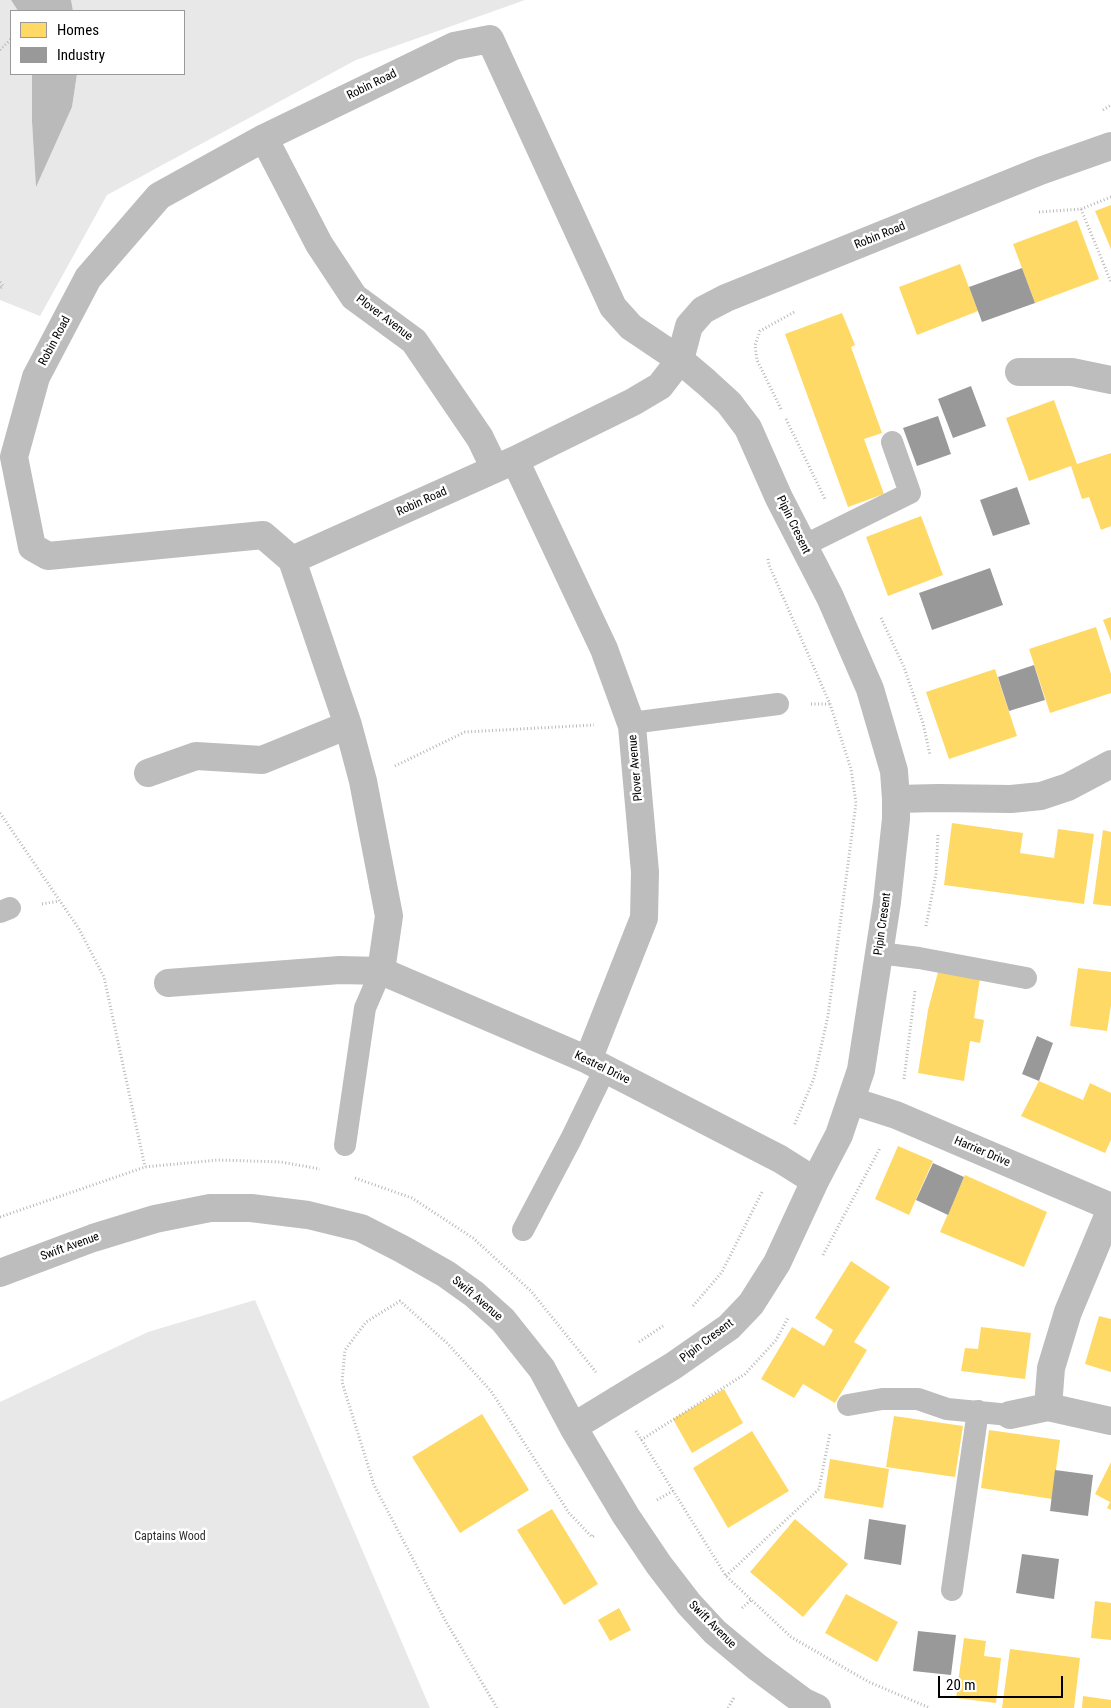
<!DOCTYPE html>
<html>
<head>
<meta charset="utf-8">
<style>
  body { margin:0 }
  #map { position:relative; width:1111px; height:1708px; overflow:hidden; background:#fff; font-family:"Roboto Condensed",sans-serif }
  canvas { display:block }
  .legend { position:absolute; left:10px; top:10px; width:175px; height:65px; box-sizing:border-box; background:#fff; border:1px solid #999; margin:0; padding:6px 9px; list-style:none; font-size:15px; color:#000 }
  .legend li { display:flex; align-items:center; gap:10px; height:25px }
  .legend b { width:25px; border:1px solid #999 }
  .scale { position:absolute; left:938px; top:1676px; width:125px; height:22px; box-sizing:border-box; border:2px solid #000; border-top:0; padding-left:6px; font-size:15px; line-height:18px; white-space:nowrap; color:#000; -webkit-text-stroke:4px #fff; paint-order:stroke }
</style>
</head>
<body>
<div id="map">
<canvas width="1111" height="1708"></canvas>
<ul class="legend">
<li><b style="height:14px;background:#ffd966"></b>Homes</li>
<li><b style="height:14px;background:#999"></b>Industry</li>
</ul>
<div class="scale">20 m</div>
</div>
<script>
const ctx = document.querySelector('canvas').getContext('2d');
ctx.lineJoin = 'round';
function fill(path, color) {
  ctx.fillStyle = color;
  ctx.fill(path, 'evenodd');
}
function toPath(rows) {
  const path = new Path2D();
  for (const r of rows) {
    path.moveTo(r[0], r[1]);
    for (let i = 2; i < r.length; i += 2) path.lineTo(r[i], r[i + 1]);
  }
  return path;
}
function stroke(path, color, width, dash) {
  ctx.strokeStyle = color;
  ctx.lineWidth = width;
  ctx.lineCap = dash ? 'butt' : 'round';
  ctx.setLineDash(dash || []);
  ctx.stroke(path);
}
function label(font, color, halo, rows, align = 'center') {
  ctx.font = font + ' "Roboto Condensed",sans-serif';
  ctx.lineWidth = 5;
  ctx.setLineDash([]);
  ctx.textBaseline = 'middle';
  ctx.strokeStyle = halo;
  ctx.fillStyle = color;
  for (const [text, x, y, turn = 0] of rows) {
    ctx.save();
    ctx.translate(x, y);
    ctx.rotate((+turn || 0) * Math.PI / 180);
    ctx.textAlign = isNaN(turn) ? turn : align;
    if (halo) ctx.strokeText(text, 0, 0);
    ctx.fillText(text, 0, 0);
    ctx.restore();
  }
}
const green = toPath([
  [0,0,11,0,18,11,11,11,11,74,32,74,32,122,36,186,72,107,77,74,184,74,184,11,73,11,71,0,525,0,356,60,107,195,40,316,0,300],
  [255,1300,430,1708,0,1708,0,1402,148,1332]
]);
const water = toPath([
  [11,0,71,0,73,11,18,11],
  [32,74,77,74,72,107,36,187,32,122]
]);
const homes = toPath([
  [1111,205,1111,249,1095,211],
  [1077,220,1099,279,1035,303,1013,244],
  [960,264,978,311,917,335,899,287],
  [842,313,855,345,851,347,882,433,864,439,884,494,848,507,785,334],
  [1054,400,1077,464,1111,453,1111,526,1101,530,1089,497,1082,499,1071,466,1029,481,1006,418],
  [921,516,943,575,888,596,866,537],
  [1111,617,1111,641,1103,620],
  [1096,627,1111,674,1111,693,1050,713,1029,649],
  [995,669,1017,736,949,759,926,692],
  [952,823,1023,833,1020,853,1054,858,1058,829,1094,834,1084,904,944,885],
  [1103,830,1111,832,1111,906,1093,904],
  [1078,968,1111,972,1111,1005,1107,1031,1070,1026],
  [938,972,980,978,974,1018,984,1020,980,1043,970,1041,964,1081,918,1073,928,1010],
  [1039,1081,1083,1100,1090,1083,1111,1093,1111,1140,1105,1153,1021,1116],
  [898,1146,933,1161,909,1215,875,1199],
  [965,1175,1047,1212,1024,1267,940,1232],
  [851,1261,890,1287,854,1342,867,1350,835,1403,803,1384,794,1398,761,1379,792,1327,824,1346,833,1330,815,1318],
  [1099,1316,1111,1319,1111,1372,1085,1364],
  [981,1327,1031,1333,1025,1379,961,1371,965,1348,978,1349],
  [724,1389,743,1423,692,1453,673,1419],
  [482,1414,529,1490,460,1533,412,1457],
  [894,1416,963,1426,955,1477,886,1467],
  [989,1430,1060,1440,1052,1499,981,1488],
  [752,1431,789,1491,728,1528,693,1468],
  [830,1459,889,1469,883,1508,824,1498],
  [1111,1462,1111,1510,1107,1508,1110,1502,1095,1494],
  [552,1509,598,1584,564,1605,517,1530],
  [795,1519,848,1564,803,1617,750,1572],
  [846,1594,898,1622,877,1662,825,1633],
  [1095,1601,1111,1603,1111,1640,1091,1638],
  [619,1608,631,1630,610,1641,598,1620],
  [964,1638,986,1641,984,1656,1001,1658,996,1703,956,1698],
  [1010,1649,1080,1658,1074,1708,1002,1708],
  [1083,1696,1111,1700,1111,1708,1082,1708]
]);
const industry = toPath([
  [1022,268,1035,303,982,322,969,287],
  [971,386,986,426,953,438,938,399],
  [938,416,951,454,917,466,903,428],
  [1017,487,1030,524,993,536,980,500],
  [990,568,1003,605,932,630,919,593],
  [1034,665,1045,700,1009,711,998,677],
  [1037,1036,1053,1043,1039,1081,1022,1074],
  [933,1163,964,1177,948,1215,916,1200],
  [1055,1470,1093,1475,1088,1516,1050,1511],
  [869,1519,906,1525,901,1565,864,1559],
  [1022,1554,1059,1559,1054,1599,1016,1593],
  [918,1631,956,1635,951,1675,913,1671]
]);
const path = toPath([
  [40,11,52,0],
  [0,50,11,39],
  [1103,110,1111,105],
  [1081,209,1111,282],
  [1039,212,1081,209,1111,197],
  [0,282,3,286,0,288],
  [781,409,757,360,755,345,760,331,796,311],
  [786,419,825,499],
  [768,559,769,565,830,704,851,769,856,803,828,1016,814,1078,794,1126],
  [881,618,904,667,923,723,930,755],
  [811,704,830,704],
  [395,766,465,732,594,725],
  [0,813,79,929,104,977,145,1167],
  [42,904,59,901],
  [926,926,936,874,938,833],
  [904,1079,915,991],
  [355,1178,412,1198,473,1238,531,1291,596,1372],
  [0,1217,145,1167,218,1160,281,1162,320,1169],
  [823,1255,880,1148],
  [693,1306,722,1272,763,1190],
  [639,1342,663,1326],
  [636,1431,726,1576,791,1637,869,1682,930,1708],
  [641,1440,745,1374,776,1340,788,1318],
  [657,1500,673,1491],
  [726,1576,819,1489,830,1433],
  [742,1608,751,1600],
  [497,1708,445,1620,374,1485,342,1382,345,1350,366,1322,400,1301,447,1343,491,1391,569,1513,592,1537,595,1535],
  [728,1708,735,1696]
]);
const lane = toPath([
  [803,546,910,493,892,442],
  [631,723,778,704],
  [0,912,10,908],
  [879,953,919,958,1026,978],
  [345,1145,365,1008,381,971],
  [523,1230,571,1139,605,1069],
  [848,1405,882,1399,918,1399,947,1409,1010,1415],
  [952,1590,978,1411]
]);
const street = toPath([
  [264,138,319,244,354,297,414,341,480,438,495,469],
  [1019,372,1072,372,1111,380],
  [515,460,604,649,632,726,645,872,644,918,588,1060],
  [292,560,263,535,48,556,32,547,14,457,36,377,88,278,159,196,264,138,454,46,490,39,613,307,631,327,680,360,706,382,729,403,748,428,779,498,830,597,870,689,894,771,896,799,896,819,887,902,861,1070,839,1135,815,1181,777,1263,751,1304,729,1327,673,1366,573,1427],
  [292,560,515,460,633,402,660,386,680,360,689,326,703,310,726,298,1040,171,1111,146],
  [292,560,348,725,363,781,389,916,381,971],
  [148,773,196,756,262,760,348,725],
  [896,799,938,798,1011,799,1041,796,1068,787,1111,764],
  [168,983,340,970,381,971,588,1060,780,1159,815,1181],
  [852,1101,896,1115,1111,1207],
  [0,1273,93,1238,155,1219,210,1208,251,1208,308,1215,361,1228,402,1249,446,1274,474,1294,503,1320,542,1369,573,1427,626,1516,659,1565,689,1604,715,1632,757,1667,804,1702,817,1708],
  [1048,1407,1051,1368,1068,1312,1111,1209],
  [1010,1415,1048,1407,1111,1421]
]);
const streetNames = [
  ["Robin Road",372,85,-26],
  ["Robin Road",880,236,-22],
  ["Plover Avenue",384,318,37],
  ["Robin Road",55,341,-62],
  ["Robin Road",422,502,-24],
  ["Pipin Cresent",793,525,64],
  ["Plover Avenue",636,768,-95],
  ["Pipin Cresent",883,924,-82],
  ["Kestrel Drive",602,1068,26],
  ["Harrier Drive",982,1152,23],
  ["Swift Avenue",70,1247,-20],
  ["Swift Avenue",477,1299,40],
  ["Pipin Cresent",707,1341,-37],
  ["Swift Avenue",712,1625,45]
];
const parkNames = [
  ["Captains Wood",170,1537]
];
fill(green, '#e8e8e8');
fill(water, '#bababa');
fill(homes, '#ffd966');
fill(industry, '#999');
stroke(path, '#b8b8b8', 3, [1, 2.5]);
stroke(lane, '#bdbdbd', 22);
stroke(street, '#bdbdbd', 28);
label('12px', '#000', '#fff', streetNames);
label('12px', '#2d2d2d', '#fff', parkNames);
</script>
</body>
</html>
